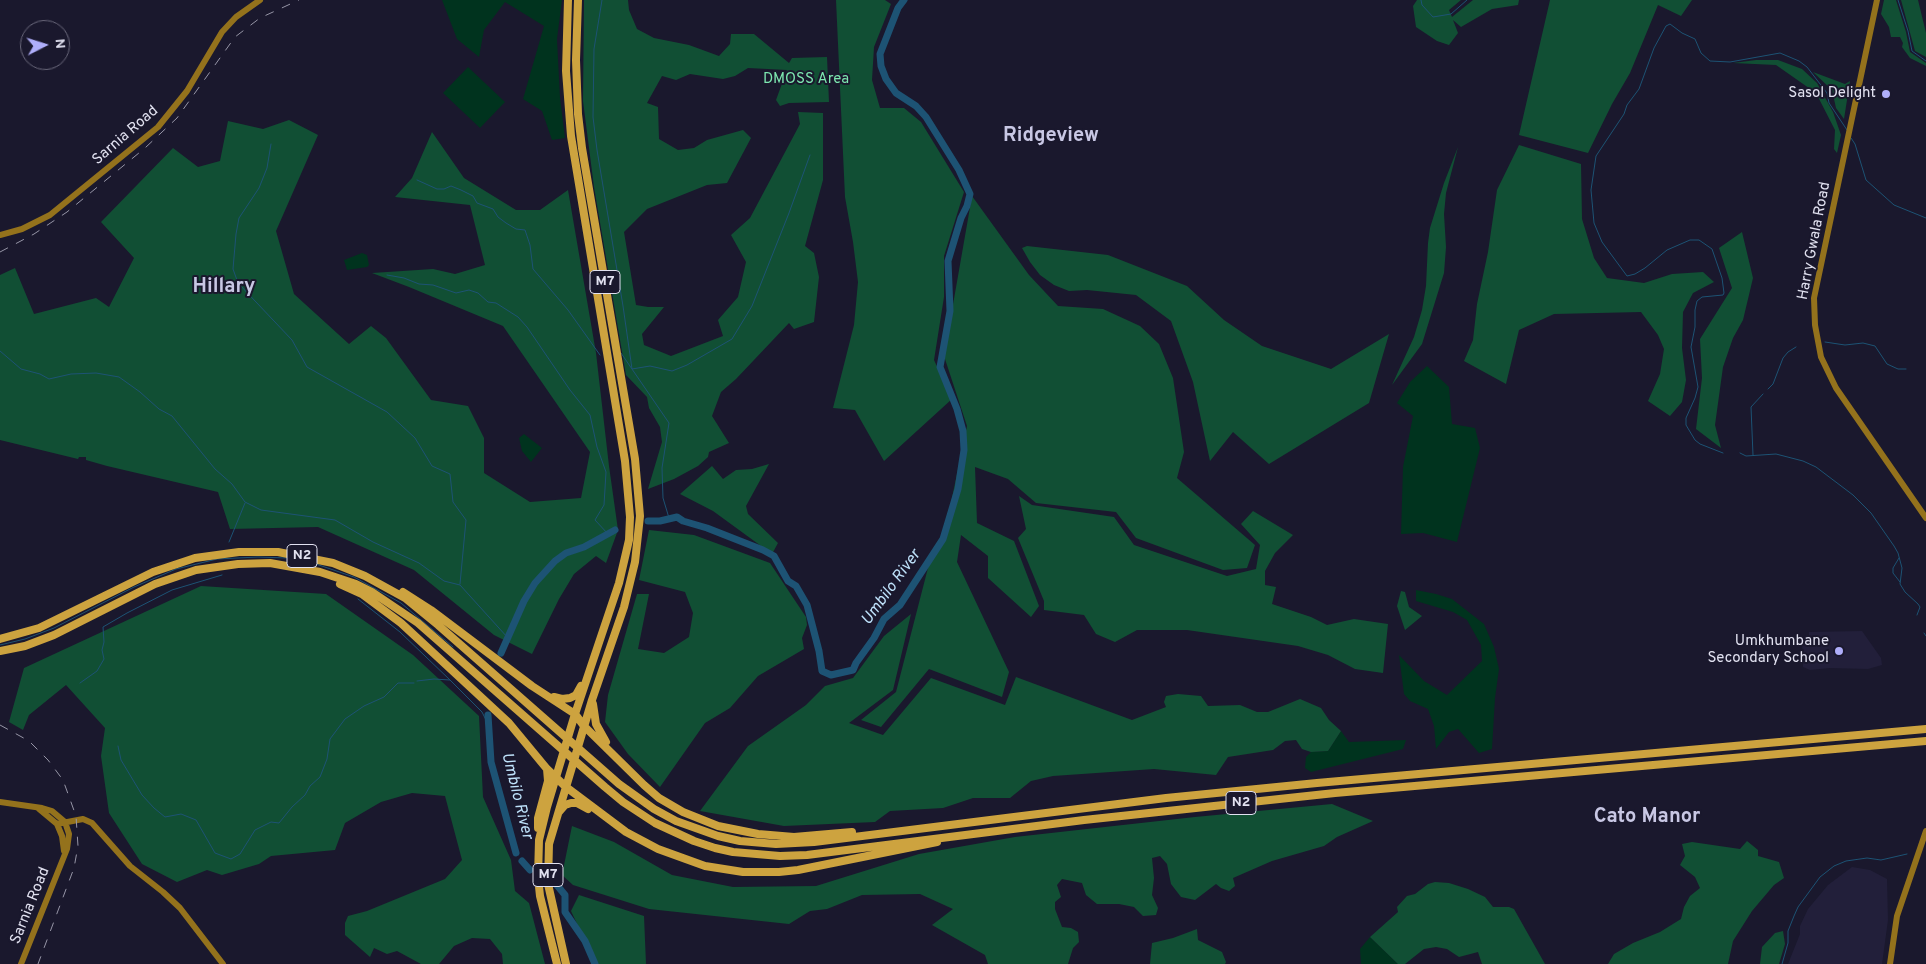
<!DOCTYPE html>
<html>
<head>
<meta charset="utf-8">
<style>
  body { margin:0 }
  #map { position:relative; width:1926px; height:964px; overflow:hidden; background:#1a182d; font-family:Overpass,sans-serif }
  canvas { display:block }
  .north { position:absolute; left:20px; top:20px; width:50px; height:50px; box-sizing:border-box; background:#1a182d; border:1px solid #6a687b; border-radius:50%; rotate:85deg; font-size:14px; font-weight:700; line-height:20px; text-align:center; color:#e1e1f0 }
  .north::after { content:''; display:block; margin:auto; width:18px; height:22px; background:#afaefa; clip-path:polygon(50% 0,100% 100%,50% 72%,0 100%) }
</style>
</head>
<body>
<div id="map">
<canvas width="1926" height="964"></canvas>
<div class="north">N</div>
</div>
<script>
const ctx = document.querySelector('canvas').getContext('2d');
ctx.lineJoin = 'round';
function fill(path, color) {
  ctx.fillStyle = color;
  ctx.fill(path, 'evenodd');
}
function toPath(rows) {
  const path = new Path2D();
  for (const r of rows) {
    path.moveTo(r[0], r[1]);
    for (let i = 2; i < r.length; i += 2) path.lineTo(r[i], r[i + 1]);
  }
  return path;
}
function stroke(path, color, width, dash) {
  ctx.strokeStyle = color;
  ctx.lineWidth = width;
  ctx.lineCap = dash ? 'butt' : 'round';
  ctx.setLineDash(dash || []);
  ctx.stroke(path);
}
function label(font, color, halo, rows, align = 'center') {
  ctx.font = font + ' Overpass,sans-serif';
  ctx.lineWidth = 4;
  ctx.setLineDash([]);
  ctx.textBaseline = 'middle';
  ctx.strokeStyle = halo;
  ctx.fillStyle = color;
  for (const [text, x, y, turn = 0] of rows) {
    ctx.save();
    ctx.translate(x, y);
    ctx.rotate((+turn || 0) * Math.PI / 180);
    ctx.textAlign = isNaN(turn) ? turn : align;
    if (halo) ctx.strokeText(text, 0, 0);
    ctx.fillText(text, 0, 0);
    ctx.restore();
  }
}
const built = toPath([
  [1862,631,1881,658,1882,665,1868,669,1830,668,1810,670,1803,667,1802,644,1809,637,1809,632],
  [1852,867,1870,870,1887,879,1888,920,1882,964,1788,964,1800,934,1800,926,1808,909,1828,885]
]);
const green = toPath([
  [442,0,562,0,557,39,560,98,565,138,552,140,542,111,523,99,544,26,505,2,484,30,479,57,457,39],
  [468,67,505,102,480,128,443,93],
  [362,253,367,255,369,265,367,267,347,270,344,260],
  [1427,366,1449,387,1452,424,1475,428,1480,448,1457,542,1423,533,1401,534,1403,467,1413,416,1397,403,1410,382],
  [524,434,542,448,531,462,522,451,519,438],
  [1416,590,1436,594,1452,599,1484,624,1494,647,1499,669,1495,698,1492,749,1479,753,1458,729,1449,732,1436,749,1434,726,1428,709,1410,701,1404,694,1399,655,1424,681,1447,695,1482,661,1481,645,1467,620,1453,612,1416,601],
  [1341,731,1349,742,1406,740,1403,749,1311,772,1305,768,1306,757,1311,752,1328,751],
  [1370,937,1398,964,1361,964,1360,949]
]);
const forest = toPath([
  [584,0,628,0,629,10,637,29,654,38,689,45,719,56,730,44,731,34,754,34,789,63,792,58,827,57,829,102,789,103,780,106,776,100,787,70,748,68,735,76,723,79,690,74,676,80,662,76,647,103,658,107,659,139,678,150,694,148,707,140,743,130,751,138,727,183,707,185,647,209,624,232,636,305,648,307,664,307,642,334,644,345,671,356,723,336,718,320,738,297,746,262,731,235,750,218,800,124,798,112,823,113,823,180,805,246,814,253,819,277,814,322,794,329,789,323,736,379,721,392,712,416,729,443,709,452,708,457,698,466,674,479,648,489,662,442,660,427,649,408,647,397,626,375,594,187,583,101],
  [836,0,885,0,891,4,874,47,872,80,880,108,904,108,921,122,964,192,944,256,944,297,934,360,952,399,884,461,855,410,833,408,854,325,858,282,853,242,845,197],
  [1417,0,1461,0,1449,10,1452,17,1473,0,1519,0,1518,5,1492,9,1461,27,1453,20,1458,33,1449,45,1437,41,1416,27,1413,6],
  [1550,0,1692,0,1681,16,1658,5,1630,73,1612,104,1588,153,1519,135],
  [1884,0,1896,0,1906,32,1910,52,1926,63,1926,66,1910,58,1902,47,1903,43,1900,37,1891,37,1889,27,1881,14],
  [1901,0,1918,0,1926,33,1926,57,1915,51],
  [1756,60,1778,60,1802,69,1817,83,1833,112,1841,135,1837,153,1834,149,1835,130,1816,93,1776,65,1733,63],
  [1813,72,1845,84,1850,81,1844,119,1836,108,1832,90],
  [289,120,318,135,276,231,294,294,349,344,371,326,386,338,431,400,468,406,484,438,484,473,530,502,581,498,590,452,503,326,409,287,372,273,433,269,455,274,485,265,470,205,395,197,412,178,432,132,464,178,516,210,540,210,568,190,596,353,609,466,618,530,606,563,596,556,574,574,559,599,532,654,494,635,414,570,318,527,230,529,218,492,107,466,86,460,86,457,79,457,78,459,0,440,0,275,15,268,34,314,96,298,109,307,134,258,101,222,173,148,198,167,220,161,228,121,263,129],
  [1519,145,1581,164,1582,219,1594,258,1607,278,1644,283,1672,274,1703,272,1714,282,1693,293,1683,312,1682,348,1686,380,1682,402,1670,416,1648,401,1660,374,1664,349,1658,335,1641,312,1554,314,1519,330,1506,384,1464,361,1473,340,1477,304,1488,252,1497,190],
  [1458,147,1446,193,1444,214,1446,247,1444,273,1422,344,1392,385,1414,337,1422,310,1426,286,1428,243,1430,228,1444,183],
  [972,196,1029,275,1058,306,1103,309,1140,326,1159,344,1173,378,1184,452,1177,478,1255,545,1247,568,1223,570,1136,538,1116,512,1036,503,1008,479,975,467,977,523,1014,541,1039,606,1031,617,988,578,988,556,961,535,957,562,1009,672,1002,697,929,669,881,727,861,720,896,692,929,564,945,531,967,426,944,356],
  [1742,232,1753,278,1743,320,1733,338,1723,367,1715,425,1721,448,1696,429,1702,378,1700,339,1732,288,1719,248],
  [1027,246,1108,255,1187,286,1224,320,1262,346,1331,369,1389,334,1369,403,1269,464,1233,432,1210,461,1193,382,1171,321,1136,295,1087,290,1069,291,1054,285,1040,275,1030,262,1022,248],
  [769,464,746,506,748,514,778,543,772,554,713,511,680,494,712,466,723,479,736,470,752,469],
  [1019,496,1032,505,1114,517,1134,545,1227,576,1256,569,1260,545,1241,524,1253,511,1293,535,1275,553,1265,571,1265,585,1276,587,1272,604,1311,617,1327,625,1354,619,1388,624,1383,673,1355,669,1328,655,1298,646,1187,630,1137,630,1115,642,1096,634,1084,615,1044,610,1044,601,1018,538,1026,529],
  [649,530,694,535,770,563,806,617,807,625,802,638,804,649,758,676,730,708,705,723,660,787,628,754,605,722,608,695,637,594,649,594,638,649,664,653,689,637,693,613,685,592,639,580],
  [201,586,326,594,413,655,479,716,483,797,511,860,515,891,529,903,545,964,503,964,502,954,490,939,472,938,454,946,439,964,421,964,397,951,387,954,374,948,370,957,345,935,345,923,348,916,367,911,445,879,462,860,445,796,412,793,381,802,345,823,335,850,271,856,259,864,222,875,207,870,177,882,142,864,109,813,101,756,105,728,66,685,29,715,23,730,9,722,24,668],
  [1401,591,1405,592,1409,607,1422,616,1405,630,1397,606],
  [911,614,893,690,849,723,883,735,931,678,1005,705,1016,677,1132,720,1166,707,1164,702,1166,696,1178,694,1201,696,1208,706,1240,705,1257,712,1268,712,1300,699,1321,708,1329,720,1341,731,1328,751,1311,752,1302,749,1296,740,1285,741,1273,750,1228,757,1216,775,1154,769,1053,776,1031,781,1010,798,973,798,943,808,890,811,875,822,784,826,700,811,748,746,806,705,825,686,853,678,884,636],
  [1332,804,1373,821,1337,837,1324,846,1272,861,1233,878,1235,886,1229,891,1221,888,1216,884,1195,900,1181,897,1171,884,1167,864,1160,856,1152,858,1154,878,1152,895,1158,908,1156,915,1143,916,1134,907,1119,904,1097,904,1086,895,1082,883,1062,879,1057,885,1061,897,1055,902,1055,909,1062,927,1071,928,1078,932,1079,942,1073,948,1068,964,988,964,985,955,932,925,953,909,920,894,862,895,827,909,810,911,789,924,649,909,573,885,562,875,572,826,614,842,672,875,733,887,816,886,919,854,1015,837,1195,817],
  [1747,841,1758,850,1758,856,1779,862,1784,878,1774,885,1752,911,1733,941,1728,964,1608,964,1614,954,1633,943,1660,932,1681,919,1684,907,1690,896,1700,888,1695,877,1680,865,1685,856,1682,844,1692,842,1740,849],
  [1435,882,1449,883,1468,889,1485,897,1493,907,1509,907,1514,909,1545,964,1482,964,1478,952,1459,957,1447,949,1436,947,1424,949,1405,964,1398,964,1370,937,1398,912,1397,907,1407,896,1415,894,1428,884],
  [579,895,644,916,646,964,596,964,571,911],
  [1197,929,1198,940,1222,952,1226,962,1225,964,1150,964,1152,943,1173,938],
  [1783,931,1785,944,1779,964,1760,964,1762,947,1775,933]
]);
const stream = toPath([
  [602,0,594,49,593,117,597,150,623,306,632,369,650,366,672,371,687,365,732,339,752,306,789,213,810,155],
  [1421,0,1422,5,1433,17,1451,14,1467,0],
  [1898,0,1908,31,1912,51,1926,61],
  [1851,138,1855,144,1866,180,1894,205,1926,218],
  [271,144,267,168,259,188,239,218,236,234,233,269,238,283,292,340,307,367,387,412,415,438,432,466,450,474,453,502,466,520,460,584],
  [417,180,437,189,444,189,451,186,461,190,473,196,477,203,493,209,498,217,506,223,516,229,525,230,530,245,533,269,568,310,600,355],
  [387,275,404,278,419,284,433,285,456,293,469,290,478,293,488,302,496,303,518,317,527,327,570,390,590,415,597,447,606,472,604,505,595,520,608,534],
  [1825,342,1845,345,1863,343,1875,346,1887,364,1898,369,1906,369],
  [0,351,21,369,40,374,49,379,71,374,96,373,119,377,140,392,159,409,172,416,215,469,232,484,245,502,261,510,335,520,373,542,419,563,444,581,460,585,508,638],
  [621,353,669,423,662,468,663,498,669,518],
  [1768,389,1773,384,1783,358,1788,352,1796,347],
  [1723,453,1700,444,1695,440,1686,425,1686,418,1695,398,1698,387,1691,347,1695,327,1695,310,1697,301,1702,297,1723,295,1724,293,1722,278,1712,249,1699,240,1690,240,1667,250,1645,268,1635,274,1627,276,1602,242,1594,223,1591,190,1596,156,1624,114,1627,105,1639,89,1654,48,1666,26,1670,24,1682,33,1695,39,1701,53,1710,61,1730,62,1780,53,1799,61,1807,67,1827,93,1829,103,1847,130],
  [1740,453,1746,456,1776,454,1803,461,1816,467,1853,495,1871,513,1894,546,1898,553,1902,568,1900,584,1905,592,1918,604,1920,607,1917,615],
  [1753,455,1751,407,1763,394],
  [229,542,245,503],
  [1899,558,1893,568,1893,573,1900,582],
  [358,599,400,632,450,680],
  [1924,633,1926,636],
  [0,645,25,639,54,628,134,587,176,569,217,559,258,557,287,558,313,563,354,577,401,603,453,647],
  [417,681,434,679,450,680,482,712,487,722],
  [80,683,97,671,104,659,102,650,104,642,103,627,127,613,172,590,222,575],
  [118,746,121,760,142,795,154,808,165,817,181,814,196,820,215,853,231,859,240,854,255,830,271,822,279,823,292,807,305,795,310,786,320,777,327,759,330,739,345,719,364,706,384,697,398,683,414,683],
  [1782,964,1788,943,1788,931,1794,916,1798,907,1820,877,1834,866,1846,861,1867,858,1881,860,1907,854]
]);
const river = toPath([
  [648,521,660,521,677,517,683,521,707,528,763,550,774,556,788,581,796,586,807,605,819,651,822,671,831,675,853,670,856,663,874,638,884,619,900,605,943,539,958,489,964,450,963,431,957,409,940,367,950,311,948,261,961,218,967,206,970,194,959,170,926,117,916,106,896,93,886,79,881,66,880,54,898,8,904,0],
  [501,653,524,601,535,583,555,561,566,553,584,547,615,530],
  [488,715,491,762,516,853],
  [522,861,530,870],
  [556,884,565,895,565,912,585,941,595,964]
]);
const secondary = toPath([
  [1877,0,1814,298,1815,325,1821,357,1836,388,1926,518],
  [0,235,22,229,50,215,158,127,187,91,222,32,236,17,260,0],
  [0,802,42,808,52,811,65,822,69,834,67,849,21,964],
  [39,809,57,824,62,836,64,851],
  [57,824,83,819,92,823,130,866,163,892,180,908,223,964],
  [1890,964,1897,916,1926,831]
]);
const highway = toPath([
  [340,584,362,594,401,623,509,723,547,769,566,787,626,832,658,849,705,866,743,872,779,872,798,870,937,842],
  [403,592,431,610,532,686,575,714,584,726,644,785,659,798,683,812,718,826,758,834,794,837,852,832],
  [0,639,39,628,153,572,195,558,239,552,278,552,333,563,365,576,405,598,438,625,619,784,654,809,676,821,718,836,740,841,776,844,814,842,1166,798,1317,783,1926,729],
  [0,651,25,646,54,635,155,584,196,570,238,564,270,563,320,572,356,584,372,592,418,623,605,787,623,802,655,823,694,841,715,848,733,852,780,856,807,855,1084,820,1335,793,1926,741],
  [554,697,562,699,570,698,576,695,581,686],
  [593,704,596,724,606,742],
  [559,812,565,805,571,803,577,803,588,809],
  [538,828,538,818,548,781,547,769],
  [557,964,540,896,538,877,539,840,547,807,575,714,619,583,629,540,630,517,625,461,571,136,566,71,568,0],
  [566,964,548,884,549,844,592,700,624,607,635,562,640,516,635,459,582,148,578,114,576,60,578,0]
]);
const rail = toPath([
  [0,252,34,234,67,212,145,148,177,118,235,37,260,18,299,0],
  [0,725,29,741,48,760,63,780,76,816,78,846,74,868,38,964]
]);
const markers = [
  [1886,94,5,"#afaefa"],
  [1839,651,5,"#afaefa"]
];
const shields = [
  [605,282,30],
  [302,556,30],
  [1241,803,30],
  [548,875,30]
];
const shieldNames = [
  ["M7",605,282],
  ["N2",302,556],
  ["N2",1241,803],
  ["M7",548,875]
];
const parkNames = [
  ["DMOSS Area",806,80]
];
const poiNames = [
  ["Sasol Delight",1876,94],
  ["Umkhumbane",1829,642],
  ["Secondary School",1829,659]
];
const streetNames = [
  ["Sarnia Road",126,136,-41],
  ["Harry Gwala Road",1815,241,-79],
  ["Sarnia Road",31,906,-68]
];
const waterNames = [
  ["Umbilo River",892,588,-54],
  ["Umbilo River",516,796,76]
];
const districtNames = [
  ["Ridgeview",1051,137],
  ["Hillary",224,288],
  ["Cato Manor",1647,818]
];
fill(built, '#221f3a');
fill(green, '#00331e');
fill(forest, '#114f34');
stroke(stream, '#1d5374', 1);
stroke(river, '#1d5374', 7);
stroke(secondary, '#94721c', 6);
stroke(highway, '#cda33f', 8);
stroke(rail, '#9796a7', 1, [9, 9]);
for (const [x, y, r, color] of markers) {
  const dot = new Path2D();
  dot.arc(x, y, r, 0, 2 * Math.PI);
  ctx.fillStyle = color;
  ctx.fill(dot);
  stroke(dot, '#1a182d', 2);
}
for (const [x, y, w] of shields) {
  const box = new Path2D();
  box.roundRect(x - w / 2, y - 11.5, w, 23, 4);
  ctx.fillStyle = '#1a182d';
  ctx.fill(box);
  stroke(box, '#e1e1f0', 1);
}
label('bold 14px', '#e1e1f0', null, shieldNames);
label('15px', '#7de7b0', '#1a182d', parkNames);
label('15px', '#e1e1f0', '#1a182d', poiNames, 'right');
label('15px', '#e1e1f0', '#1a182d', streetNames);
label('italic 16px', '#bfe2fb', '#1a182d', waterNames);
label('bold 20px', '#c8c7e4', '#1a182d', districtNames);
</script>
</body>
</html>
